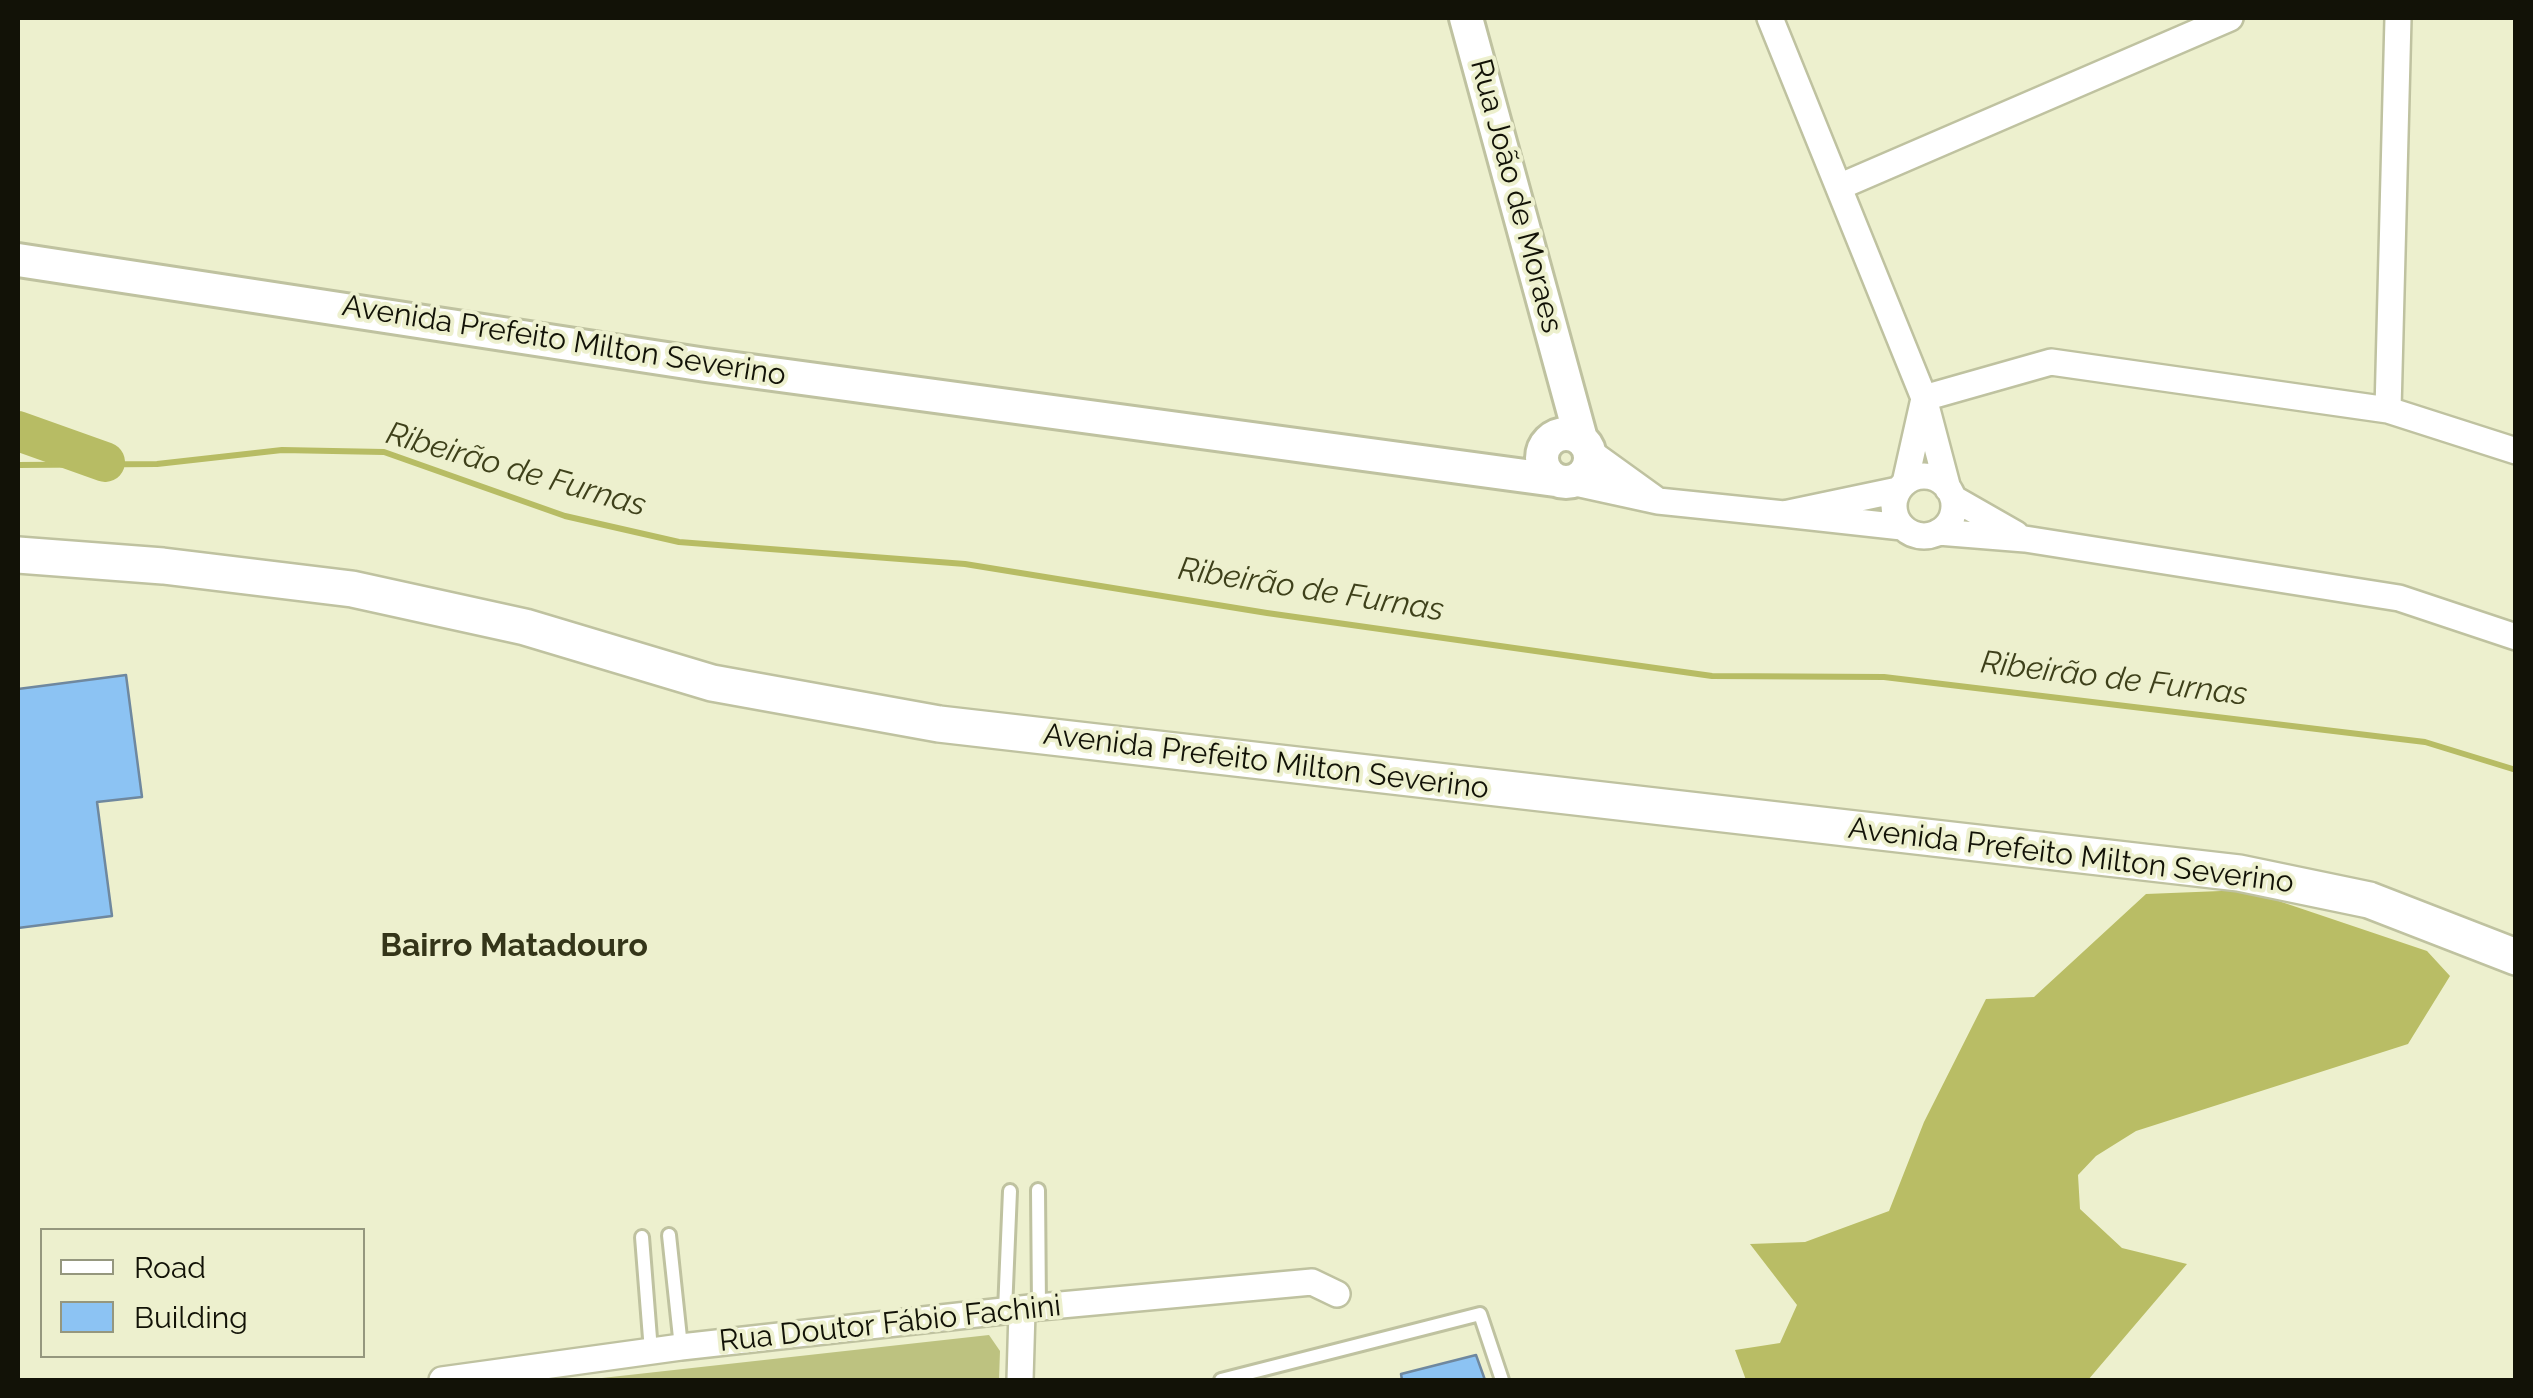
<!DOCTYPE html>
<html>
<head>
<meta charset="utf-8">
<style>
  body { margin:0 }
  #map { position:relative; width:2533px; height:1398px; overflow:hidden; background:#edf0ce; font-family:Raleway,sans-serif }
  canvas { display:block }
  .frame { position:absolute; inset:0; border:20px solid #121207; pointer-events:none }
  .legend { position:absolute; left:40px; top:1228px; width:325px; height:130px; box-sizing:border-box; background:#edf0ce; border:2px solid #95977e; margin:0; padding:12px 18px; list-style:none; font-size:30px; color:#121207 }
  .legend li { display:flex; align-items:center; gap:20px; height:50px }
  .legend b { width:50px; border:2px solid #95977e }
</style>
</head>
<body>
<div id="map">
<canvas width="2533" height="1398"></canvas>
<div class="frame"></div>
<ul class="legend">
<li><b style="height:12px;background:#fff"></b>Road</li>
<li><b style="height:28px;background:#8cc3f3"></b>Building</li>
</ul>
</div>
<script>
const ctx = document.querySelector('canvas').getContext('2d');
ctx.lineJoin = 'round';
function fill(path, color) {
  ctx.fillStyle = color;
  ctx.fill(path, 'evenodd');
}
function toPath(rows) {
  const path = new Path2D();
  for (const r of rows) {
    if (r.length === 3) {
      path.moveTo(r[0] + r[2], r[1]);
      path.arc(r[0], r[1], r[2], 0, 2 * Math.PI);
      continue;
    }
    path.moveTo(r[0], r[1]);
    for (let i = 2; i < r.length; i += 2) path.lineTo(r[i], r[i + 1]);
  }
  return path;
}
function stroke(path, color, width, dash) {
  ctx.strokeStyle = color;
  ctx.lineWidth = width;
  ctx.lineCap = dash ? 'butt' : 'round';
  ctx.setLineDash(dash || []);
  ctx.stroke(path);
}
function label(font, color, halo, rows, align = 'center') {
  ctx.font = font + ' Raleway,sans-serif';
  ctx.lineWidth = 8;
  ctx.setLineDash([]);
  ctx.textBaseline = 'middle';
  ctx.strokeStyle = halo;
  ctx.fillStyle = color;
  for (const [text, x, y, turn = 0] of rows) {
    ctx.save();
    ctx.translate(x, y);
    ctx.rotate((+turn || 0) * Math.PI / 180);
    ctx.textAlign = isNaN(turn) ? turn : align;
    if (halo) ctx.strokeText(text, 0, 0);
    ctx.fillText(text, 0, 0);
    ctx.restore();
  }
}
const green = toPath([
  [989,1335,1000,1351,999,1380,584,1380]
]);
const forest = toPath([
  [2246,890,2427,951,2450,976,2408,1044,2136,1131,2096,1156,2078,1175,2080,1209,2122,1248,2187,1264,2088,1380,1746,1380,1735,1350,1780,1343,1797,1305,1750,1244,1805,1242,1889,1211,1924,1122,1986,999,2034,997,2146,894]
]);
const stream = toPath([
  [18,465,157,464,282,450,384,452,565,516,679,542,965,564,1267,613,1712,676,1884,677,2425,742,2516,770]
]);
const river = toPath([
  [18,431,105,462]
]);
const building = toPath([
  [126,675,142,797,97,802,112,916,18,928,18,689,126,675],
  [1476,1355,1485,1380,1402,1380,1401,1374,1476,1355]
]);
const service = toPath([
  [1038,1190,1039,1307],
  [669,1235,681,1347],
  [642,1237,651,1351],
  [1005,1311,1010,1191],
  [1221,1380,1480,1314,1502,1380]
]);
const minor = toPath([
  [1770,18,1924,398,1948,489],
  [1841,186,2230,18],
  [1924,398,2051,362,2388,410,2516,451],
  [2388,410,2398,18],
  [1924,506,30],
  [1571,482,1658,501,1590,452],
  [1905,483,1923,403],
  [1898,490,1784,514,1902,527],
  [1953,498,2016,534],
  [1658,501,1784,514],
  [1938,532,2025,539,2399,598,2516,637],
  [442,1380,681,1347,1039,1307,1312,1282,1337,1294],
  [1020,1380,1022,1311]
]);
const tertiary = toPath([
  [1466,18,1581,439],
  [18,260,706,365,1555,480],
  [1566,458,24]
]);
const secondary = toPath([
  [18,555,163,566,352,589,525,627,712,683,939,724,2239,873,2369,900,2516,957]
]);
const streetNames = [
  ["Rua João de Moraes",1516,196,75],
  ["Avenida Prefeito Milton Severino",564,341,9],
  ["Avenida Prefeito Milton Severino",1266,762,7],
  ["Avenida Prefeito Milton Severino",2071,856,7],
  ["Rua Doutor Fábio Fachini",890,1324,-6]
];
const waterNames = [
  ["Ribeirão de Furnas",516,470,16],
  ["Ribeirão de Furnas",1311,590,9],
  ["Ribeirão de Furnas",2114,679,7]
];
const neighbourhoodNames = [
  ["Bairro Matadouro",514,946]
];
fill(green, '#bdc280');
fill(forest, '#b9bd65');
stroke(stream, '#b7bc64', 6);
stroke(river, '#b7bc64', 40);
fill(building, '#8cc3f3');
stroke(building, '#6f889f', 2.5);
stroke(service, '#bfc2a0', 18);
stroke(minor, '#bfc2a0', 30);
stroke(tertiary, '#bfc2a0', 38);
stroke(secondary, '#bfc2a0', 40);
stroke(service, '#fff', 12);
stroke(minor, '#fff', 25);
stroke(tertiary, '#fff', 32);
stroke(secondary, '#fff', 35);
label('30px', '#121207', '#edf0ce', streetNames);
label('italic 32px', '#3e401a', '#edf0ce', waterNames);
label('bold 32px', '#343519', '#edf0ce', neighbourhoodNames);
</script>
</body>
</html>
